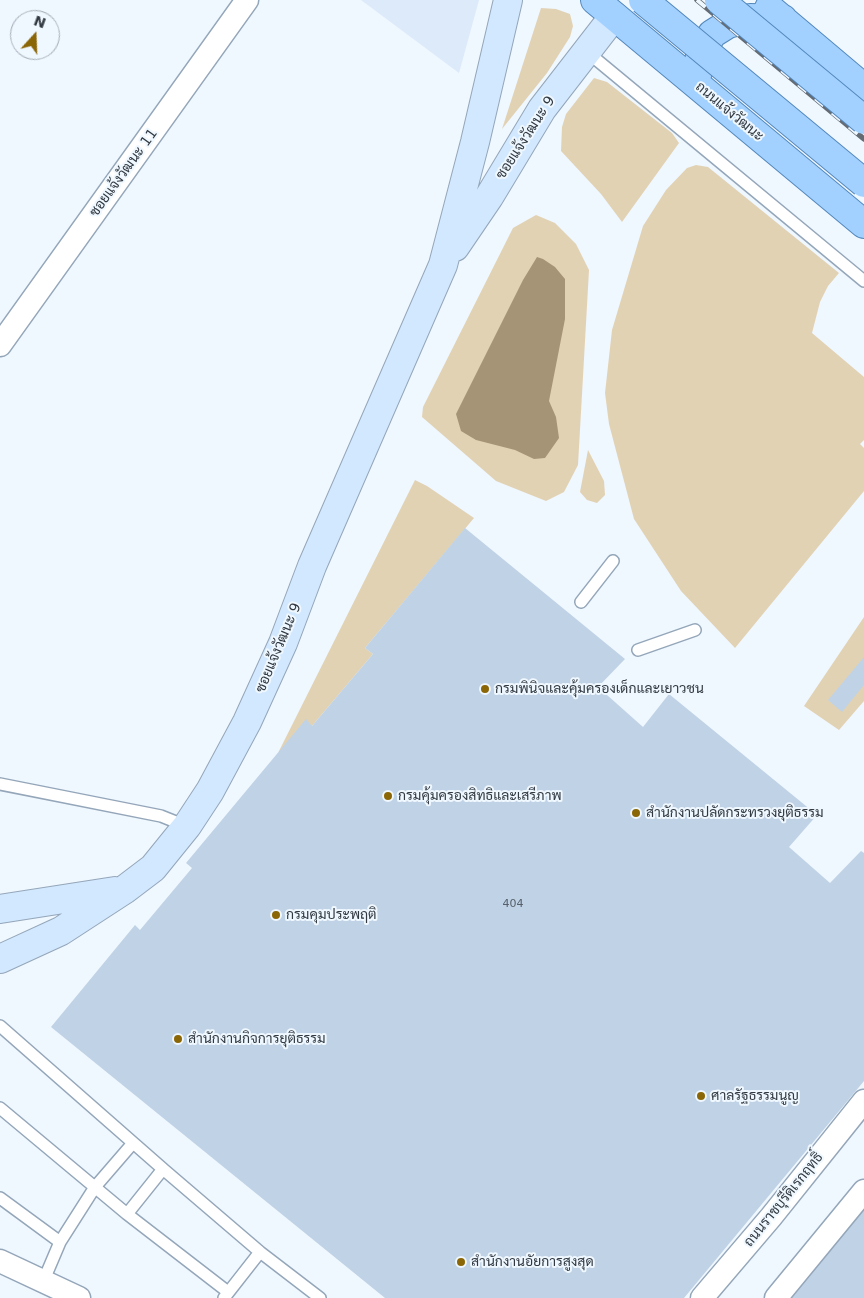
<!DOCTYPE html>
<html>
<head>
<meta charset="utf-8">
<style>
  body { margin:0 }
  #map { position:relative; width:864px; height:1298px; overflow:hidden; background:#eff7ff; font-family:"DejaVu Sans",sans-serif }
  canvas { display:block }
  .north { position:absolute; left:10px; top:10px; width:50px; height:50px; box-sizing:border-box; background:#eff7ff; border:1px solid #a3abb3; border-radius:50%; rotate:20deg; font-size:14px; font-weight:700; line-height:20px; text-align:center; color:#323941 }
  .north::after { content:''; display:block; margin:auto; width:18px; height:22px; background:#8b6606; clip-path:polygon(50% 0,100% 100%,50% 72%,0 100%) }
</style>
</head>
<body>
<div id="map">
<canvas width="864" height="1298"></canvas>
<div class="north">N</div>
</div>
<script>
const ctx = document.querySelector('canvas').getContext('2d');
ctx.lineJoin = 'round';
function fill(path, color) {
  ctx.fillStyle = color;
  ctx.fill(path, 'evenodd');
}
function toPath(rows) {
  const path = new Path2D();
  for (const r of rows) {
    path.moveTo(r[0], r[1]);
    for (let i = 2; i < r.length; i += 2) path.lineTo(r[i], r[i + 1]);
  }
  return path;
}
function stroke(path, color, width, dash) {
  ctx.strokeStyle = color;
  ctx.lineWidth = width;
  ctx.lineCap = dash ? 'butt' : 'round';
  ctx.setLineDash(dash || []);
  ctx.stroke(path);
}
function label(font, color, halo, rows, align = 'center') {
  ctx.font = font + ' "DejaVu Sans",Sarabun,sans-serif';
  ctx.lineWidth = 4;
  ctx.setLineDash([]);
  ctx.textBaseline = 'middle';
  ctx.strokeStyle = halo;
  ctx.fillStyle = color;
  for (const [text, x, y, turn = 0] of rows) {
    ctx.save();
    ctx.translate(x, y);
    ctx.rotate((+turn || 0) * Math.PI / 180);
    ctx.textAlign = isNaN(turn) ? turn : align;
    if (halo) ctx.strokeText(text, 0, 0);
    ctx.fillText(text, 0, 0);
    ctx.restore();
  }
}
const built = toPath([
  [361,0,479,0,459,73]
]);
const green = toPath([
  [541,8,556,9,570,14,573,26,570,37,547,73,502,129],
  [594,78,607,82,672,133,679,143,622,222,601,194,561,151,562,127,566,114],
  [696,165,708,167,839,273,828,286,820,302,812,333,864,377,864,440,860,444,864,448,864,491,735,648,681,591,634,519,609,424,605,393,612,330,643,226,666,190,687,168],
  [536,215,555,223,576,244,589,270,578,465,564,492,546,501,496,481,422,417,423,407,513,228],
  [588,450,604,481,605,495,597,503,587,500,580,492],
  [415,480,427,486,474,518,365,648,373,654,312,726,278,753],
  [864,617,864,701,839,730,804,706]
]);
const water = toPath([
  [537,257,543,259,555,267,565,279,565,319,549,401,556,417,559,438,545,458,534,459,515,450,476,440,461,431,456,414,523,280]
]);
const building = toPath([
  [465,528,625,659,598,687,643,727,669,694,817,815,789,847,830,883,861,851,864,853,864,1081,684,1298,385,1298,51,1027,135,925,140,930,192,868,186,863,306,719,312,726,373,654,365,648],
  [864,657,864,685,842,712,828,700],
  [859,1206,864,1210,864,1298,784,1298]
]);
const lane = toPath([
  [586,51,864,281],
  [581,602,613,561],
  [638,650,695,630],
  [0,784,161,816,186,826],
  [0,1026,163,1169,127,1214],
  [0,1108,127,1214,228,1292],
  [163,1169,260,1252,320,1298],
  [0,1198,60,1242],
  [43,1282,60,1242,95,1187,133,1143],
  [224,1298,260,1252]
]);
const street = toPath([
  [0,345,247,0],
  [0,1261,79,1298],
  [702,1298,771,1217,864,1101],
  [776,1298,864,1191]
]);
const secondary = toPath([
  [455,247,489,197,542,109,614,16],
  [0,909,115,891],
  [0,959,61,931,124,890,153,868,187,826,210,791,247,722,283,643,312,566,443,265,475,142,508,0]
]);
const primary = toPath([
  [595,0,864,224],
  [769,8,864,88],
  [698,72,700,55,712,34,728,24,750,18,783,19]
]);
const rail = toPath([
  [697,0,864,139]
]);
const primaryBridge = toPath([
  [643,0,864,183],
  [719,0,864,120]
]);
const markers = [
  [485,689,5,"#8b6606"],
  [388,796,5,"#8b6606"],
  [636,813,5,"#8b6606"],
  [276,915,5,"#8b6606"],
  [178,1039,5,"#8b6606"],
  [701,1096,5,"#8b6606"],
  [461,1262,5,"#8b6606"]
];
const numberNames = [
  ["404",513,904]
];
const streetNames = [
  ["ถนนแจ้งวัฒนะ",729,112,40],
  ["ซอยแจ้งวัฒนะ 9",526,138,-57],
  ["ซอยแจ้งวัฒนะ 11",124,173,-54],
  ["ซอยแจ้งวัฒนะ 9",279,648,-67],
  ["ถนนราชบุรีดิเรกฤทธิ์",784,1200,-51]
];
const poiNames = [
  ["กรมพินิจและคุ้มครองเด็กและเยาวชน",495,689],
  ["กรมคุ้มครองสิทธิและเสรีภาพ",398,796],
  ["สำนักงานปลัดกระทรวงยุติธรรม",646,813],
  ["กรมคุมประพฤติ",286,915],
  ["สำนักงานกิจการยุติธรรม",188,1039],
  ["ศาลรัฐธรรมนูญ",711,1096],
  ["สำนักงานอัยการสูงสุด",471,1262]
];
fill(built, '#dceafa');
fill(green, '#e2d2b4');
fill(water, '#a59476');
fill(building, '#c0d2e5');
stroke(lane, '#94a6b9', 14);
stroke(street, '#94a6b9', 25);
stroke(secondary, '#94a6b9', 30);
stroke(primary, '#5388bc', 30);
stroke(lane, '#fff', 11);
stroke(street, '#fff', 22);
stroke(secondary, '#d1e8ff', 28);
stroke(primary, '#a3d1ff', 28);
stroke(rail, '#646b73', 5.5);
stroke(rail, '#eff7ff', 4, [11]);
stroke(primaryBridge, '#5388bc', 30, []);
stroke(primaryBridge, '#a3d1ff', 28);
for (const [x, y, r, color] of markers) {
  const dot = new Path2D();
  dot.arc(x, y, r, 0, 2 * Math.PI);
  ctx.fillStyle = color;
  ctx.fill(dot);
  stroke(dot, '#eff7ff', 2);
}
label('11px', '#565f6a', null, numberNames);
label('14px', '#323941', '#eff7ff', streetNames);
label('14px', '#323941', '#eff7ff', poiNames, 'left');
</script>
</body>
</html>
